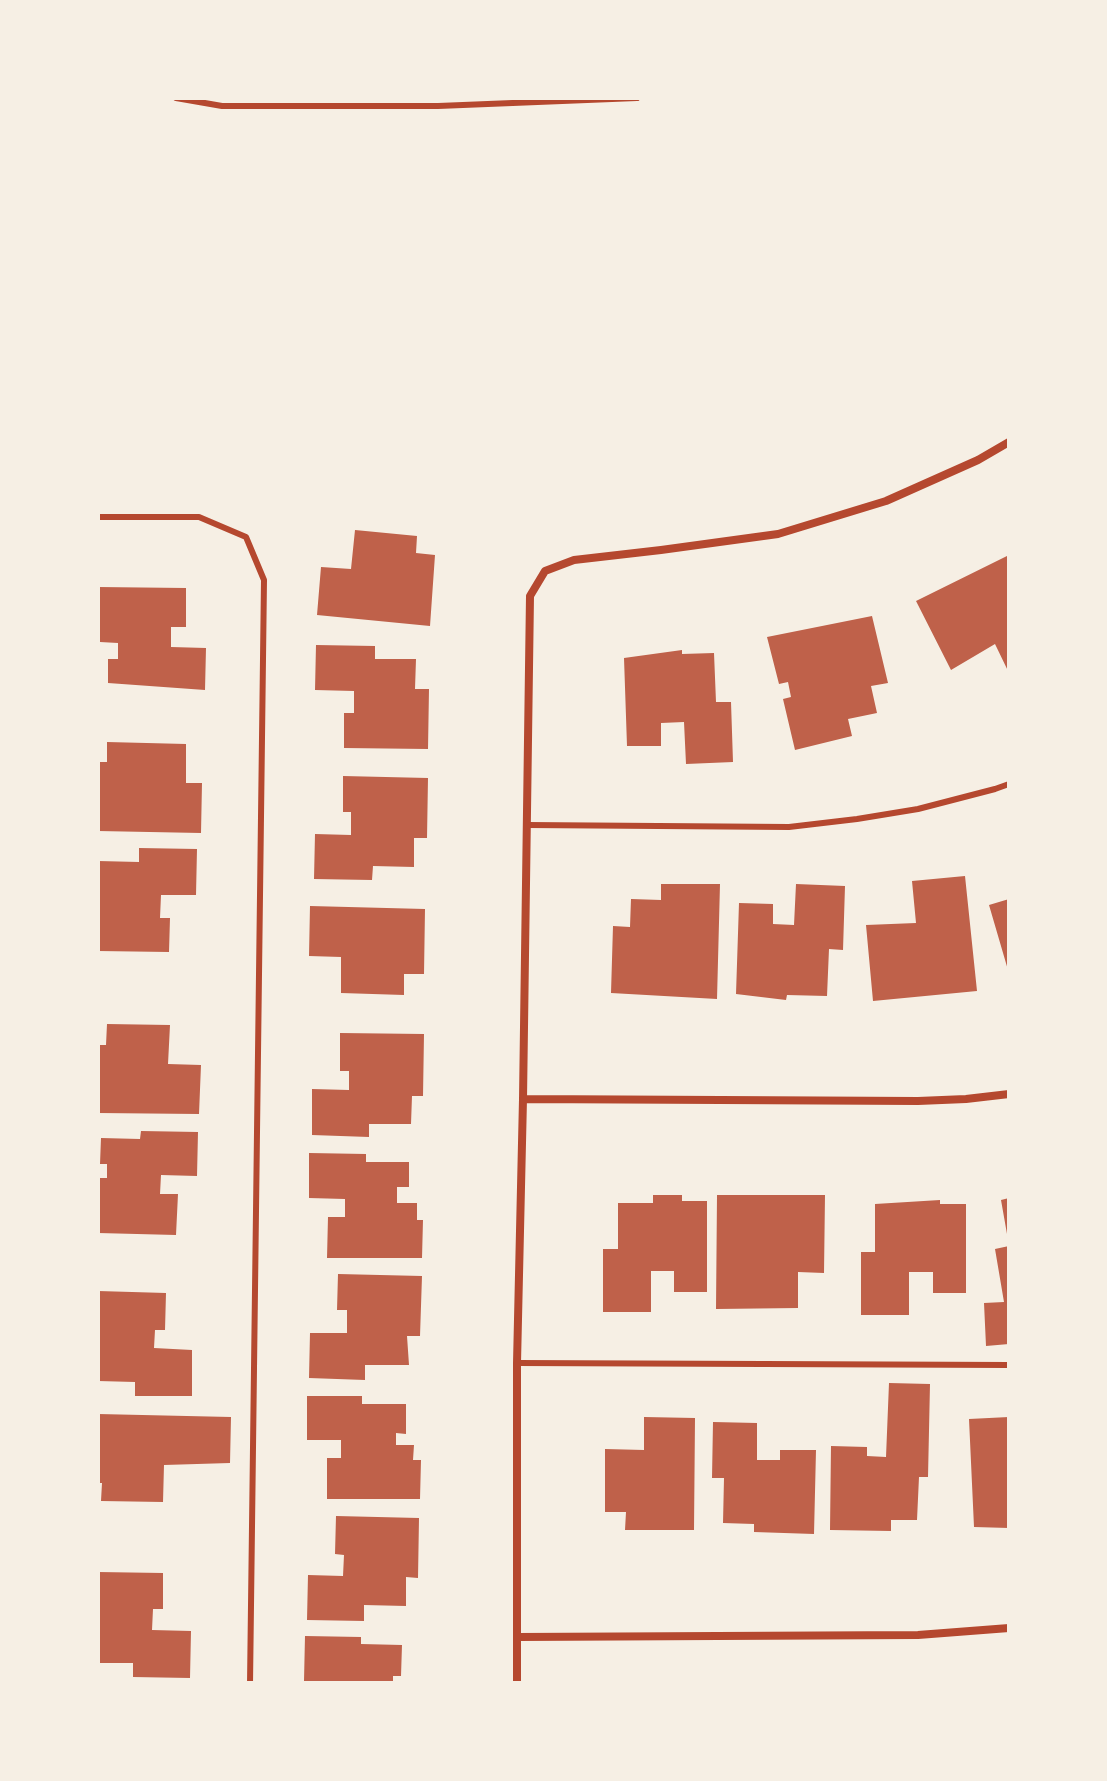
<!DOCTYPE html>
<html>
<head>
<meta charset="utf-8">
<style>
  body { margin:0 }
  #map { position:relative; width:1107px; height:1781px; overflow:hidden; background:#f6efe4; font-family:"Alegreya Sans",sans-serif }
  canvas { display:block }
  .frame { position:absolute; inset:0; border:100px solid #f6efe4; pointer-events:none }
</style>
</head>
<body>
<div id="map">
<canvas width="1107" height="1781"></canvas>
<div class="frame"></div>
</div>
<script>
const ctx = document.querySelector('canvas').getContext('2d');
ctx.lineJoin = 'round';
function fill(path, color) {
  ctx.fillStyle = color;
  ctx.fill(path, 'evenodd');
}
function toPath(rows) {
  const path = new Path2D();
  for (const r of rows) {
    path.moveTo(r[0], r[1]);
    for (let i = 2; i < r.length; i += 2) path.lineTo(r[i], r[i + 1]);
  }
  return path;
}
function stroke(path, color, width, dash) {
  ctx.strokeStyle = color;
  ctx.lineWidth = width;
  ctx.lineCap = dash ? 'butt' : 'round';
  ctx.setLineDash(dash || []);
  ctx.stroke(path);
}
const building = toPath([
  [355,530,417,536,416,553,435,555,430,626,317,615,321,567,351,569],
  [1009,555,1009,673,995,644,951,670,916,601],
  [98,587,186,588,186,627,171,627,171,647,206,648,205,690,108,683,108,659,118,659,118,643,100,642,100,628,98,628],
  [872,616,888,683,871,686,877,713,848,719,852,736,795,750,783,699,791,697,788,682,779,684,767,637],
  [316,645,375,646,375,659,416,659,415,689,429,689,428,749,344,748,344,713,354,713,354,691,315,690],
  [682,650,682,654,714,653,716,702,731,702,733,762,686,764,684,722,661,723,661,746,627,746,624,658],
  [107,742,186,744,186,783,202,783,201,833,98,831,98,762,107,762],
  [343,776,428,778,427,838,414,838,414,867,373,866,372,880,314,879,315,834,351,835,351,812,343,812],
  [139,848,197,849,196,895,161,895,160,918,170,918,169,952,98,951,98,861,139,862],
  [965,876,977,991,873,1001,866,925,916,923,912,881],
  [661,884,720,884,717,999,611,993,613,926,630,927,631,899,661,900],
  [796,884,845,886,843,950,829,949,827,996,787,995,786,1000,736,994,739,903,773,904,773,924,794,925],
  [1009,899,1009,970,1008,970,989,905],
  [310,906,425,909,424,974,404,974,404,995,341,993,341,957,309,956],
  [107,1024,170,1025,168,1064,201,1065,199,1114,98,1113,98,1045,106,1045],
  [340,1033,424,1034,423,1096,412,1096,411,1124,369,1124,369,1137,312,1135,312,1089,349,1090,349,1071,340,1071],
  [141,1131,198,1132,197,1176,161,1175,160,1194,178,1194,176,1235,98,1233,98,1178,107,1178,107,1164,100,1164,101,1138,140,1139],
  [309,1153,366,1154,366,1162,409,1162,409,1187,397,1187,397,1203,417,1203,417,1220,423,1220,422,1258,327,1258,328,1217,345,1217,345,1199,309,1198],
  [653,1195,682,1195,682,1201,707,1201,707,1292,674,1292,674,1271,651,1271,651,1312,603,1312,603,1249,618,1249,618,1203,653,1203],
  [717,1195,825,1195,824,1273,798,1272,798,1308,716,1309],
  [1009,1198,1009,1234,1007,1234,1001,1200],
  [940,1200,940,1204,966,1204,966,1293,933,1293,933,1272,909,1272,909,1315,861,1315,861,1252,875,1252,875,1204],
  [1009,1246,1009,1344,986,1346,984,1303,1004,1302,995,1249],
  [338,1274,422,1276,420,1336,407,1336,409,1365,365,1365,365,1380,309,1378,310,1333,347,1333,347,1310,337,1310],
  [98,1291,166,1293,165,1330,155,1330,154,1348,192,1350,192,1396,135,1396,135,1382,98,1381],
  [889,1383,930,1384,928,1477,919,1477,917,1520,891,1520,891,1531,830,1530,831,1446,867,1447,867,1456,886,1457],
  [307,1396,362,1396,362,1404,406,1404,406,1434,396,1433,396,1445,414,1445,413,1460,421,1460,420,1499,327,1499,327,1458,341,1458,341,1440,307,1440],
  [98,1414,231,1417,230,1463,164,1465,163,1502,101,1501,102,1483,98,1483],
  [644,1417,695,1418,694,1530,625,1530,626,1512,605,1512,605,1449,644,1450],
  [1009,1417,1009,1528,974,1527,969,1419],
  [713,1422,757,1423,757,1460,780,1460,780,1450,816,1450,814,1534,754,1532,754,1524,723,1523,724,1478,712,1478],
  [336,1516,419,1518,418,1578,406,1577,406,1606,364,1605,364,1621,307,1620,308,1575,343,1576,344,1555,335,1554],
  [98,1572,163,1573,163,1609,153,1609,152,1630,191,1631,190,1678,133,1677,133,1663,98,1663],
  [305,1636,361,1637,361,1644,402,1645,401,1676,393,1676,393,1683,304,1681]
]);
const service = toPath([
  [176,98,222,106,438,106,637,98],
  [98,517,199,517,246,537,264,580,250,1683],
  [527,825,789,827,857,819,918,809,995,789,1009,784],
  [517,1363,1009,1365]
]);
const minor = toPath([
  [523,1099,918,1101,966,1099,1009,1094],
  [518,1637,918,1635,1009,1628],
  [517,1683,517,1363,523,1099,530,596,545,571,574,560,661,550,778,534,886,501,978,460,1009,442]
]);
fill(building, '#bf614a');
stroke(service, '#b5482f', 6);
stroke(minor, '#b5482f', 8);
</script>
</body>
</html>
